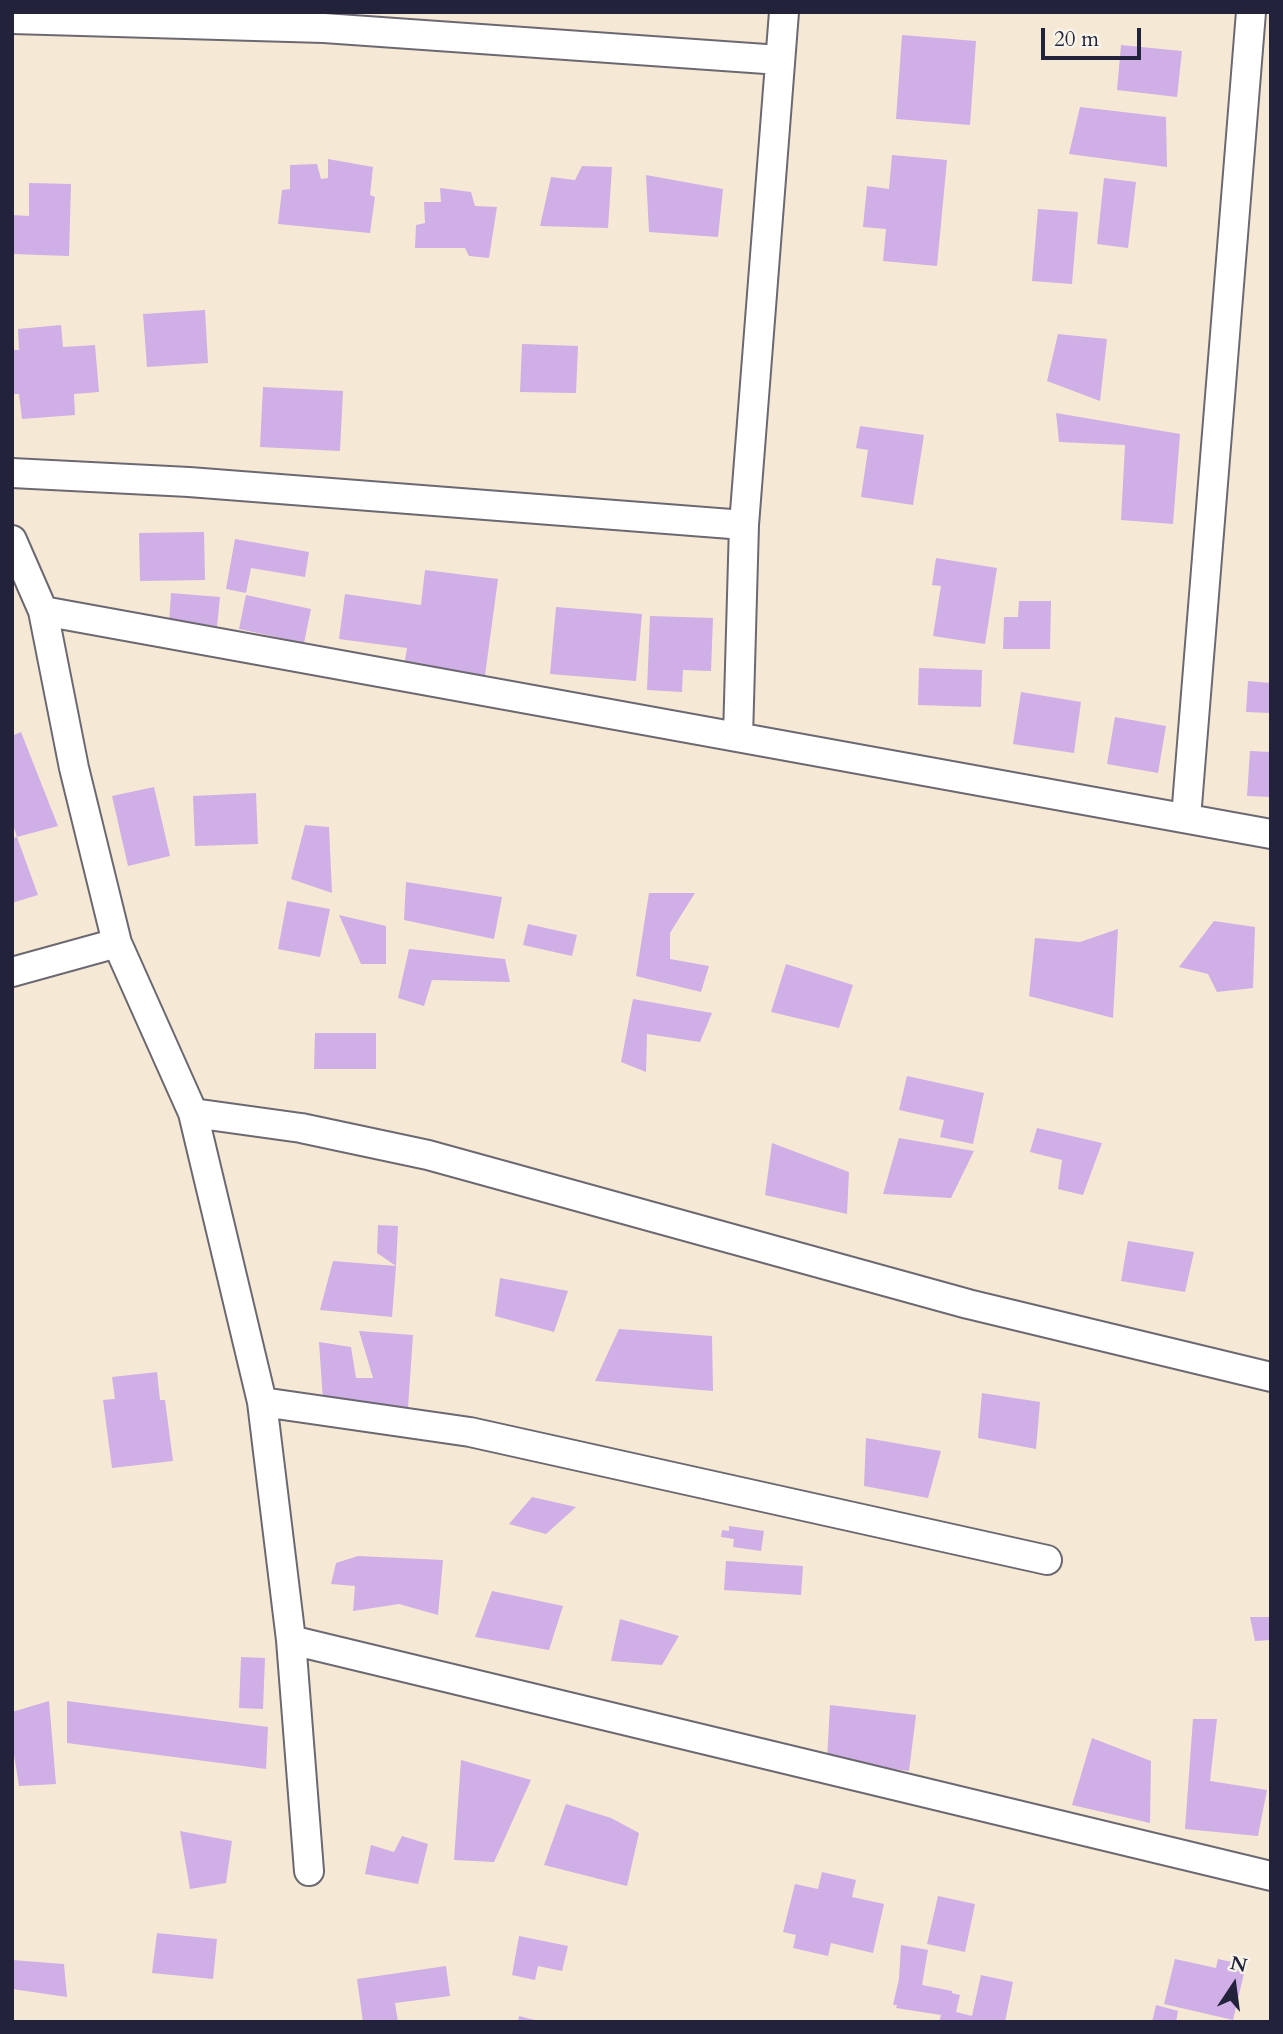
<!DOCTYPE html>
<html>
<head>
<meta charset="utf-8">
<style>
  body { margin:0 }
  #map { position:relative; width:1283px; height:2034px; overflow:hidden; background:#f5e9d5; font-family:Cardo,serif }
  canvas { display:block }
  .frame { position:absolute; inset:0; border:14px solid #22223b; pointer-events:none }
  .north { position:absolute; left:1199px; top:1950px; width:70px; height:70px; -webkit-text-stroke:5px #f7f3e8; paint-order:stroke; rotate:13deg; font-size:19px; font-weight:700; line-height:28px; text-align:center; color:#22223b }
  .north::after { content:''; display:block; margin:auto; width:24px; height:32px; background:#22223b; clip-path:polygon(50% 0,100% 100%,50% 72%,0 100%) }
  .scale { position:absolute; left:1041px; top:28px; width:100px; height:32px; box-sizing:border-box; border:4px solid #22223b; border-top:0; padding-left:9px; font-size:21px; line-height:24px; white-space:nowrap; color:#22223b; -webkit-text-stroke:5px #f7f3e8; paint-order:stroke }
</style>
</head>
<body>
<div id="map">
<canvas width="1283" height="2034"></canvas>
<div class="frame"></div>
<div class="north">N</div>
<div class="scale">20 m</div>
</div>
<script>
const ctx = document.querySelector('canvas').getContext('2d');
ctx.lineJoin = 'round';
function fill(path, color) {
  ctx.fillStyle = color;
  ctx.fill(path, 'evenodd');
}
function toPath(rows) {
  const path = new Path2D();
  for (const r of rows) {
    path.moveTo(r[0], r[1]);
    for (let i = 2; i < r.length; i += 2) path.lineTo(r[i], r[i + 1]);
  }
  return path;
}
function stroke(path, color, width, dash) {
  ctx.strokeStyle = color;
  ctx.lineWidth = width;
  ctx.lineCap = dash ? 'butt' : 'round';
  ctx.setLineDash(dash || []);
  ctx.stroke(path);
}
const building = toPath([
  [902,35,976,41,970,125,896,119],
  [1121,45,1182,51,1177,97,1117,90],
  [1080,107,1166,117,1167,167,1069,154],
  [892,155,947,160,937,266,883,261,886,229,863,227,867,186,889,189],
  [328,159,373,167,370,195,375,197,370,233,278,224,282,190,290,189,290,165,317,164,321,179,328,178],
  [582,166,612,167,608,228,540,226,551,177,575,180],
  [646,175,723,189,718,237,649,232],
  [1104,178,1136,182,1128,248,1097,244],
  [29,183,71,184,69,256,12,254,12,215,29,216],
  [440,188,471,192,475,206,497,207,489,258,469,256,465,248,415,248,416,225,425,223,424,202,441,202],
  [1038,209,1078,212,1072,284,1032,281],
  [205,310,208,363,147,367,143,314],
  [61,325,63,347,95,345,99,392,74,394,75,415,22,419,19,394,12,394,12,350,19,350,18,329],
  [1058,334,1107,339,1100,401,1047,381],
  [522,344,578,346,576,393,520,392],
  [263,387,343,391,340,451,260,447],
  [1056,413,1180,434,1173,524,1121,520,1125,445,1059,442],
  [860,426,924,435,913,505,861,497,868,450,856,448],
  [204,532,205,580,140,581,139,533],
  [235,539,309,552,305,577,251,568,246,593,226,589],
  [936,558,997,568,985,644,933,636,941,586,932,585],
  [425,570,498,579,484,683,403,672,407,648,339,639,345,594,421,605],
  [171,593,220,597,217,627,169,623],
  [246,595,311,609,304,643,239,629],
  [1019,601,1051,601,1050,649,1003,649,1004,617,1018,617],
  [556,607,642,614,636,681,550,674],
  [650,616,713,618,711,671,683,670,682,692,647,690],
  [919,668,982,670,981,707,918,705],
  [1248,681,1271,683,1271,713,1246,712],
  [1021,692,1081,702,1074,753,1013,744],
  [1115,717,1166,726,1158,773,1107,764],
  [21,732,58,826,17,837,12,821,12,736],
  [1250,751,1271,752,1271,797,1247,796],
  [154,787,170,856,128,866,112,796],
  [256,793,258,844,195,846,193,796],
  [305,825,329,827,332,893,291,879],
  [17,837,38,895,12,903,12,838],
  [406,882,502,897,494,939,404,920],
  [649,893,695,893,670,933,670,959,709,966,701,992,636,976],
  [287,901,330,909,320,957,278,949],
  [339,915,386,926,386,964,361,964],
  [1214,921,1255,927,1253,988,1217,992,1208,974,1179,967],
  [528,924,577,935,572,956,523,945],
  [1118,929,1113,1018,1029,996,1035,938,1080,942],
  [409,949,505,959,510,982,432,980,424,1006,398,998],
  [786,964,853,985,839,1028,771,1012],
  [633,999,712,1013,700,1042,647,1034,646,1072,621,1062],
  [315,1033,376,1033,376,1069,314,1069],
  [907,1076,984,1093,973,1144,940,1137,944,1120,899,1110],
  [1037,1128,1102,1143,1083,1195,1058,1189,1062,1160,1030,1152],
  [899,1138,974,1151,951,1198,883,1194],
  [772,1143,849,1172,847,1214,765,1195],
  [378,1225,398,1226,396,1266,377,1253],
  [1128,1241,1194,1252,1185,1292,1121,1281],
  [333,1261,396,1266,392,1317,320,1310],
  [500,1278,568,1291,554,1332,495,1316],
  [619,1329,712,1336,713,1391,595,1381],
  [359,1331,413,1335,407,1422,324,1416,319,1342,351,1347,356,1378,373,1378],
  [157,1372,160,1400,165,1400,173,1461,112,1468,103,1400,115,1399,112,1377],
  [982,1393,1040,1402,1036,1449,978,1438],
  [866,1438,941,1451,928,1498,864,1486],
  [532,1497,576,1507,546,1534,509,1524],
  [729,1526,764,1531,761,1551,733,1547,734,1539,721,1537,722,1530,729,1531],
  [358,1556,443,1560,438,1615,399,1604,353,1611,355,1586,331,1584,336,1563],
  [726,1561,803,1566,801,1595,724,1590],
  [492,1591,563,1606,549,1650,475,1637],
  [1250,1617,1271,1617,1271,1640,1255,1641],
  [620,1619,679,1636,662,1665,611,1661],
  [241,1657,265,1658,263,1709,239,1708],
  [49,1701,56,1784,19,1786,12,1742,12,1712],
  [67,1701,268,1727,266,1769,67,1743],
  [830,1705,916,1715,909,1771,827,1760],
  [1193,1719,1217,1719,1210,1781,1267,1790,1258,1836,1185,1829],
  [1092,1738,1151,1761,1150,1823,1072,1805],
  [461,1760,531,1780,494,1862,454,1860],
  [566,1804,611,1818,639,1833,627,1886,544,1865],
  [180,1831,232,1841,226,1883,190,1889],
  [402,1836,428,1844,418,1884,365,1874,371,1845,394,1852],
  [822,1872,856,1880,852,1897,884,1904,873,1953,831,1943,828,1956,793,1948,796,1935,783,1932,795,1884,818,1889],
  [938,1896,975,1904,965,1952,927,1944],
  [157,1933,217,1939,213,1979,152,1973],
  [519,1936,568,1946,562,1971,538,1966,535,1980,512,1975],
  [901,1945,928,1950,922,1985,952,1991,952,1993,960,1995,956,2012,972,2016,981,1975,1013,1982,1005,2022,939,2022,941,2015,896,2008,897,2005,893,2005,899,1979],
  [1175,1959,1216,1968,1218,1959,1246,1965,1233,2020,1164,2004],
  [12,1960,64,1964,67,1997,12,1989],
  [446,1966,450,1996,395,2003,398,2022,363,2022,357,1979],
  [1156,2005,1178,2011,1176,2022,1152,2022],
  [519,2016,539,2021,539,2022,518,2022]
]);
const minor = toPath([
  [12,19,324,28,780,60],
  [12,473,189,482,744,525],
  [12,540,43,611,74,768,117,943,193,1113,262,1402,291,1640,309,1871],
  [43,611,1271,834],
  [738,737,744,525,784,12],
  [1186,818,1251,12],
  [12,972,117,943],
  [193,1113,301,1128,428,1155,968,1304,1271,1377],
  [262,1402,470,1432,1047,1560],
  [291,1640,1271,1876]
]);
fill(building, '#cfafe6');
stroke(minor, '#6c6871', 32);
stroke(minor, '#fff', 28);
</script>
</body>
</html>
